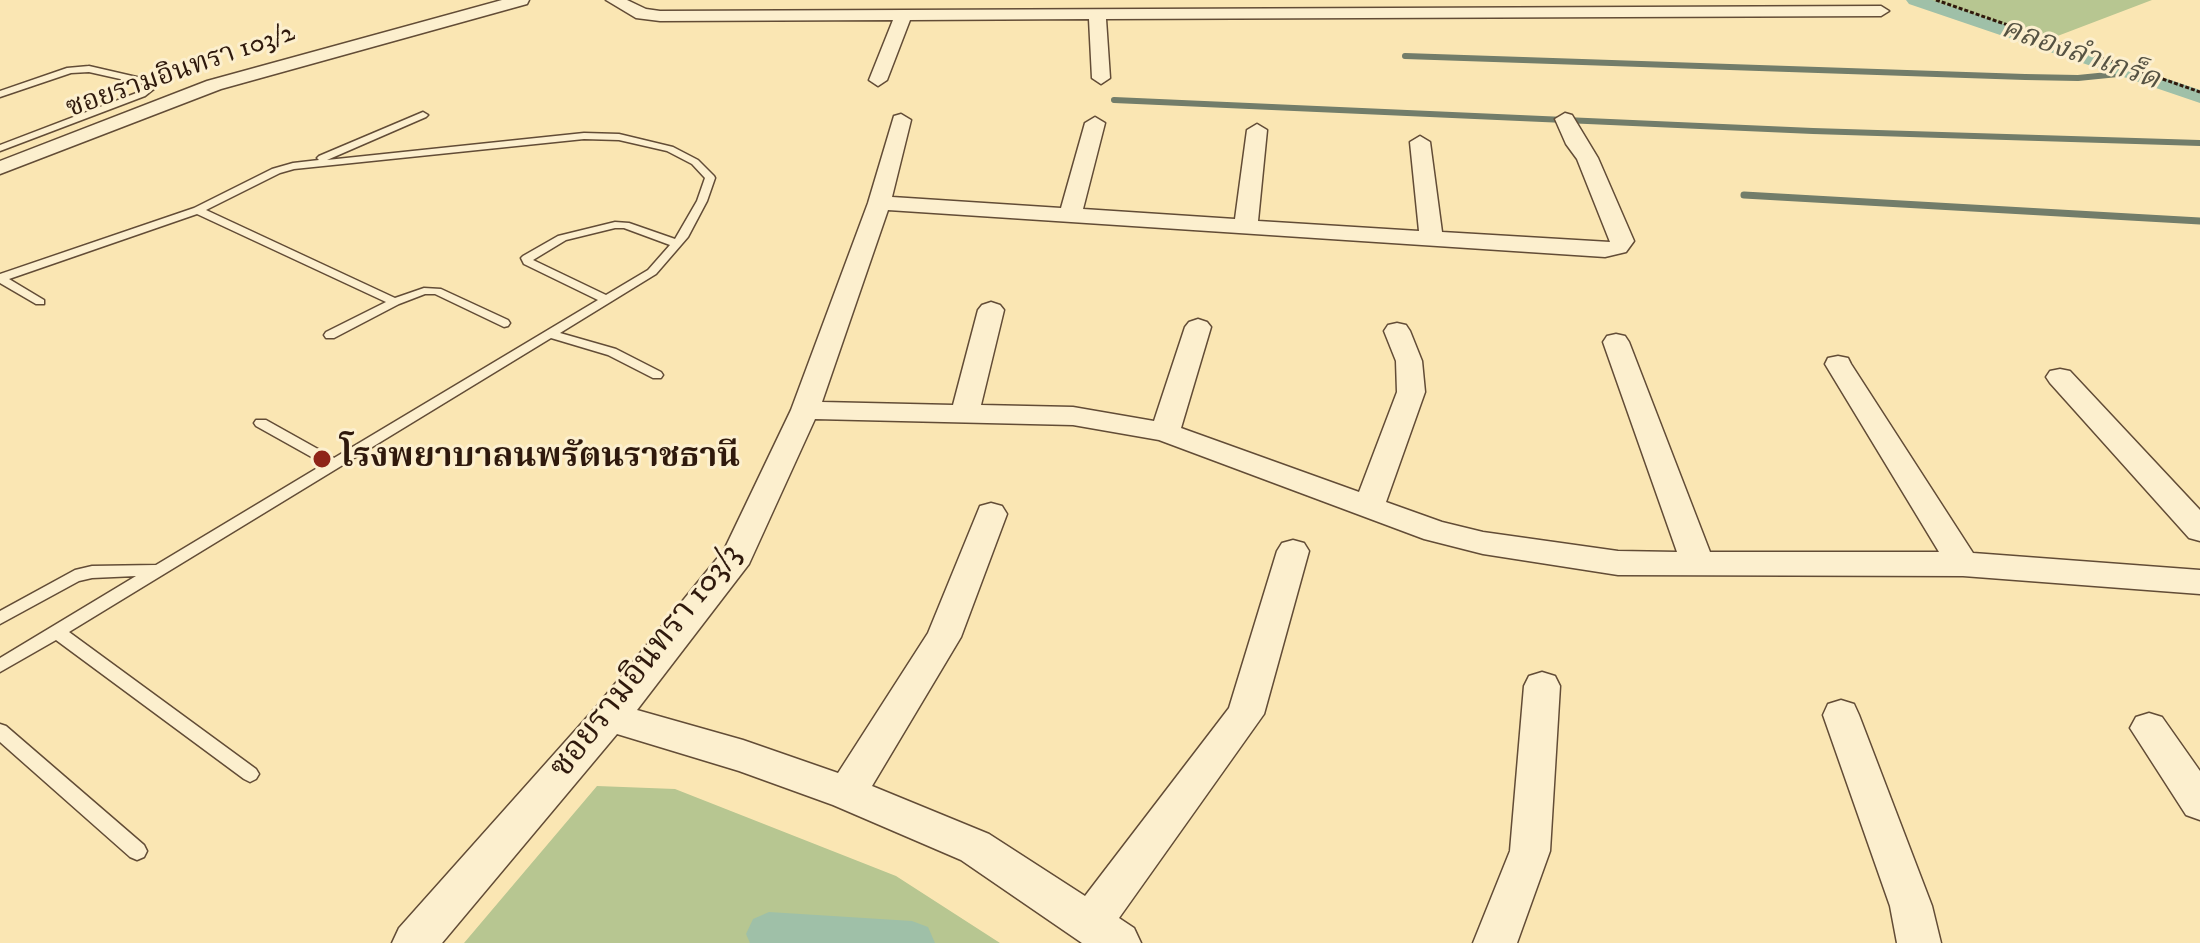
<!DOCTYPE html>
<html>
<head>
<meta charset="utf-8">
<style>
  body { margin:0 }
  canvas { display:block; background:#fae6b3 }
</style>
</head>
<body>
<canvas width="2200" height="943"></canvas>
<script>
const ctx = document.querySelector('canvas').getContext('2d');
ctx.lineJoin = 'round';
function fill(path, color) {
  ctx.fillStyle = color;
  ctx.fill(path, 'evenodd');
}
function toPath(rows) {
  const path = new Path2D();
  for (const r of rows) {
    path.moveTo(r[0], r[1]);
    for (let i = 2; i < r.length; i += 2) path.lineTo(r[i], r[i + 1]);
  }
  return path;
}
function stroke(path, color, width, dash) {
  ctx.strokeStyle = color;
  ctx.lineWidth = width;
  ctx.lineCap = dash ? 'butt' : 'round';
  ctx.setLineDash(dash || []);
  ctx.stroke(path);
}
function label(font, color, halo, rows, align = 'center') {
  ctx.font = font + ' "IM FELL DW Pica","Noto Serif Thai",serif';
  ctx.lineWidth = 6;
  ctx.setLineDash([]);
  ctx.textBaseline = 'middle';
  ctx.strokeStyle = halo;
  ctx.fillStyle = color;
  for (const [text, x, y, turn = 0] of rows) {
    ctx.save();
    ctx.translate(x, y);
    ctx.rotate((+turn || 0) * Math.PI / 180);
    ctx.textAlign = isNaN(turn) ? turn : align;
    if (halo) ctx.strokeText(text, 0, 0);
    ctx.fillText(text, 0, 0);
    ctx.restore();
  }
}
const green = toPath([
  [1928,0,2152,0,2047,40],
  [597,786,675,789,896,876,1000,943,464,943]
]);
const streamFar1 = toPath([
  [1405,56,2025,77,2078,78,2128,73],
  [1114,100,1813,131,2200,143]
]);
const stream = toPath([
  [1744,195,2200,221]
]);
const canal = toPath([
  [1906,0,1932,0,2200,90,2200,103,1909,4,1906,0],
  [769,912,912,921,928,927,935,943,750,943,746,934,753,919,769,912]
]);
const path = toPath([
  [1936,0,2200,92]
]);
const service = toPath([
  [89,66,154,81,155,88,145,96,0,151,0,145,139,92,147,87,147,85,89,72,71,73,0,97,0,91,67,68,89,66],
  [423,112,428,115,426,117,327,160,584,133,619,134,673,147,698,160,714,176,715,178,707,201,688,237,656,274,560,333,616,349,661,372,663,375,661,378,653,378,608,355,551,338,69,632,256,769,259,774,256,779,250,782,244,779,56,640,0,672,0,658,136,576,92,578,79,581,0,624,0,611,75,570,92,566,156,565,324,464,256,426,254,423,256,420,266,420,334,458,598,300,524,264,521,258,523,256,558,236,615,222,629,223,675,239,697,201,705,178,692,164,667,151,619,140,584,139,294,169,280,173,206,210,395,298,424,288,441,289,508,320,510,323,508,326,504,327,435,294,425,294,399,304,334,338,326,338,324,335,326,332,386,302,197,214,9,279,44,300,44,304,36,304,0,283,0,274,194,208,272,169,293,163,319,160,317,158,319,156,423,112],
  [615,228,624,228,670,245,648,270,606,295,533,260,566,240,615,228],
  [0,724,6,726,144,845,147,851,144,857,137,860,130,857,0,742,0,724]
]);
const minor = toPath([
  [502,0,529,0,527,4,221,89,0,174,0,161,207,81,502,0],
  [606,0,627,0,646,9,660,11,1881,6,1889,11,1881,16,1106,19,1110,78,1101,84,1092,78,1089,19,910,20,887,80,878,86,869,80,893,20,660,21,636,18,606,0],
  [1565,113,1572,115,1598,158,1634,241,1626,252,1605,257,888,210,822,402,953,405,978,310,982,305,991,302,1000,305,1004,310,981,405,1073,407,1154,421,1185,327,1189,322,1198,319,1207,322,1211,327,1181,428,1359,492,1397,392,1396,361,1384,331,1388,325,1397,323,1406,325,1410,331,1422,361,1425,392,1386,502,1442,522,1483,532,1618,551,1677,552,1603,342,1607,336,1616,334,1625,336,1629,342,1710,552,1939,552,1825,364,1828,358,1838,356,1848,358,1851,364,1973,553,2200,570,2200,594,1963,576,1618,575,1483,554,1424,539,1159,440,1073,425,815,419,749,564,637,710,743,740,838,773,928,633,980,506,991,503,1002,506,1007,514,961,637,872,786,989,834,1085,896,1229,708,1277,551,1282,543,1293,540,1304,543,1309,551,1264,714,1119,918,1134,928,1141,943,1082,943,961,860,833,805,739,771,617,734,442,943,392,943,399,928,597,706,724,550,791,410,868,203,894,116,901,114,911,120,892,197,1061,208,1085,123,1095,117,1105,123,1083,209,1235,219,1247,130,1257,124,1267,130,1258,221,1419,231,1410,142,1420,136,1430,142,1442,232,1610,242,1577,159,1566,144,1555,119,1565,113],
  [2060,369,2070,371,2200,510,2200,541,2189,538,2050,383,2046,377,2050,371,2060,369],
  [1542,672,1555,676,1560,686,1550,851,1517,943,1473,943,1510,851,1524,686,1529,676,1542,672],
  [1841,700,1854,704,1859,715,1932,906,1941,943,1897,943,1890,906,1823,715,1828,704,1841,700],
  [2149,713,2162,717,2200,771,2200,820,2186,815,2130,728,2136,717,2149,713]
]);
const markers = [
  [322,459,10,"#8f2418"]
];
const farStreetnames = [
  ["ซอยรามอินทรา 103/2",181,72,-19]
];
const farWaternames = [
  ["คลองลำเกร็ด",2080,56,19]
];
const poiNames = [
  ["โรงพยาบาลนพรัตนราชธานี",340,459]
];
const streetNames = [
  ["ซอยรามอินทรา 103/3",647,662,-52]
];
fill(green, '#b7c691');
stroke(streamFar1, '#727d6a', 6);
stroke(stream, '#727d6a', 7);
fill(canal, '#9fc0a8');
stroke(service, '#624c36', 3);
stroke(minor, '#624c36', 3);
stroke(path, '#2f190c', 3, [4, 2]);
fill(service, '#fcefce');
fill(minor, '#fcefce');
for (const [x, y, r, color] of markers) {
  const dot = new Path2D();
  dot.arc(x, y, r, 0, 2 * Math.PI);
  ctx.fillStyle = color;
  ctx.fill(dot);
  stroke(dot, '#fcefce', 3);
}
label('28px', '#2f190c', '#fcefce', farStreetnames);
label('italic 30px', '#565343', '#fcefce', farWaternames);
label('bold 34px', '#2f190c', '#fcefce', poiNames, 'left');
label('34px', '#2f190c', '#fcefce', streetNames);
</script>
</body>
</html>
